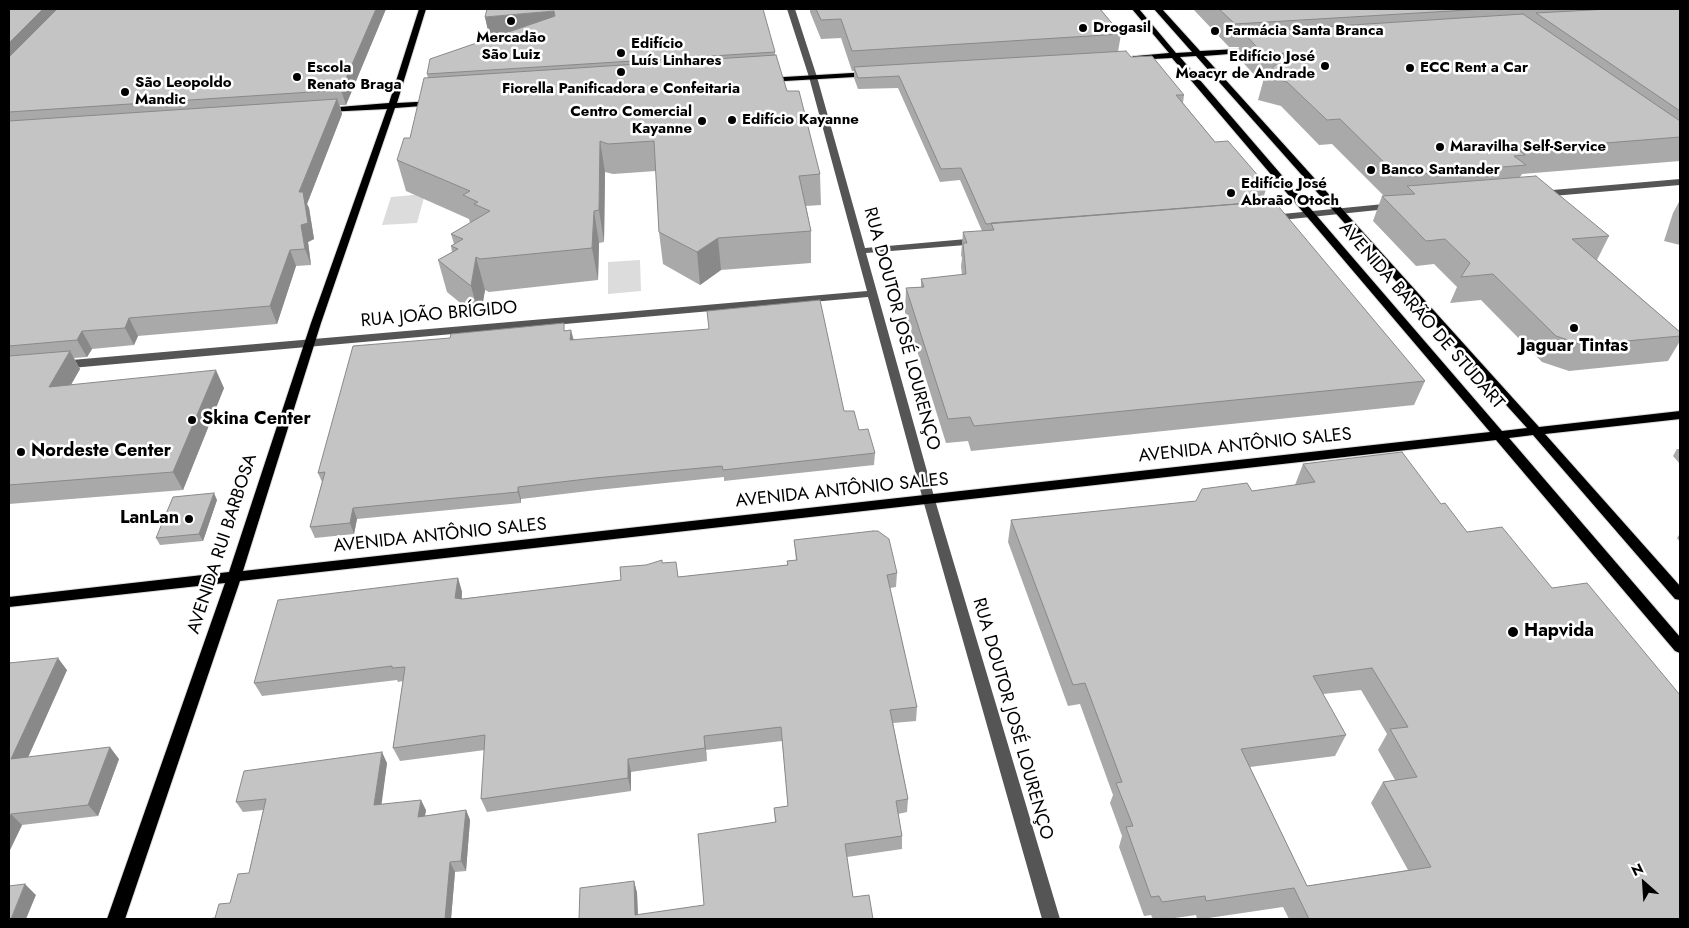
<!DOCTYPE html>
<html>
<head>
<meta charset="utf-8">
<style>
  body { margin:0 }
  #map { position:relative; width:1689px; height:928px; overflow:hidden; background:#fff; font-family:Jost,sans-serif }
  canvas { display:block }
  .frame { position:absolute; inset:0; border:10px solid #000; pointer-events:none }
  .north { position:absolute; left:1619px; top:858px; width:50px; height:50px; -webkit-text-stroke:4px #fff; paint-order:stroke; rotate:334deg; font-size:14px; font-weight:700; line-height:20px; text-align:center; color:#000 }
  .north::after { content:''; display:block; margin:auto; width:18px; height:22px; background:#000; clip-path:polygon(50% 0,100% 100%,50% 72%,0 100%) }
</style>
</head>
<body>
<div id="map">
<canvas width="1689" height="928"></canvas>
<div class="frame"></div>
<div class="north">N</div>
</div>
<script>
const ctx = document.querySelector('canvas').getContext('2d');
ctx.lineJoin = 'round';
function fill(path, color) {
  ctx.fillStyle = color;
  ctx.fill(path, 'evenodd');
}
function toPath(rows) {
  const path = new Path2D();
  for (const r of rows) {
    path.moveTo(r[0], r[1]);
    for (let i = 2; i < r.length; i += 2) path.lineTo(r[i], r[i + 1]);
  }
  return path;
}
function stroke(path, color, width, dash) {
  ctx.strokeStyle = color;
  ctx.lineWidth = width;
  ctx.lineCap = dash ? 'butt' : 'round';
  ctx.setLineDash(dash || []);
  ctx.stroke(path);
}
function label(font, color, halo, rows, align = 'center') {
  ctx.font = font + ' Jost,sans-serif';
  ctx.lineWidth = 5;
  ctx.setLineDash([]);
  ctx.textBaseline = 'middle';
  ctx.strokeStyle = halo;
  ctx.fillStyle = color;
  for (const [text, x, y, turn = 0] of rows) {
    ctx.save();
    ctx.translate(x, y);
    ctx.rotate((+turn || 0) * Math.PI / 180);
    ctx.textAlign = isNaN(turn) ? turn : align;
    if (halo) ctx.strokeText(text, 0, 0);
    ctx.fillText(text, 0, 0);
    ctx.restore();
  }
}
const green = toPath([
  [425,194,417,223,382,225,391,197],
  [640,260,641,291,608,294,608,262]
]);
const minor = toPath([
  [787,9,795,9,817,77,865,248,978,238,983,241,978,244,866,253,935,500,1060,919,1042,919,923,500,868,297,60,369,54,365,60,361,867,291,809,77,787,9],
  [1680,179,1680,185,1541,197,1536,194,1541,191,1680,179],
  [1394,203,1397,204,1397,208,1272,221,1267,218,1272,215,1394,203]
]);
const major = toPath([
  [419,9,426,9,397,103,435,101,439,103,435,105,395,108,321,323,243,571,1490,432,1172,58,1133,60,1133,56,1136,56,1169,53,1132,9,1139,9,1176,53,1192,52,1154,9,1162,9,1200,51,1257,48,1257,52,1254,52,1204,56,1539,427,1680,411,1680,419,1545,434,1680,586,1680,600,1675,599,1533,435,1509,438,1680,637,1680,653,1675,651,1496,440,240,581,125,919,107,919,225,583,9,607,9,597,229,572,311,323,387,109,326,112,322,110,326,108,389,103,419,9],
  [1196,56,1508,407,1527,428,1502,431,1180,57,1196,56],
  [869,72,872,72,872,76,767,82,763,80,767,78,869,72]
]);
const wall = toPath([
  [9,9,386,9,346,105,340,105,342,114,307,204,309,208,314,239,308,242,311,265,296,266,277,324,138,336,134,345,92,349,87,357,74,358,80,369,71,385,224,388,183,490,9,504],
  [810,9,1100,9,1121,34,1118,52,1131,57,1184,95,1183,103,1215,142,1267,186,1263,199,1262,199,1425,381,1414,405,971,451,968,441,946,443,905,312,906,288,921,287,921,279,962,275,961,266,962,258,961,255,963,232,982,231,960,180,940,182,898,88,858,89,854,78,854,71,852,71,841,38,821,39,810,12],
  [1193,9,1680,9,1680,161,1522,174,1520,177,1609,236,1597,260,1680,332,1680,341,1668,361,1569,371,1542,362,1481,300,1450,303,1457,287,1434,264,1416,266,1373,221,1382,196,1384,196,1332,144,1319,145,1281,106,1258,100,1264,78,1258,79,1237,56,1239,47,1229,47],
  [485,17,775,52,775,55,787,91,820,174,821,205,806,206,811,231,811,263,721,270,700,285,663,264,659,232,656,171,613,174,605,172,604,242,599,243,598,280,489,292,485,290,480,319,447,292,438,260,452,252,451,246,454,244,451,234,470,223,469,219,406,191,397,160,410,138,428,78,427,74,490,38],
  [1680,200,1680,245,1664,241,1673,213],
  [566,331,573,340,844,411,859,430,875,453,874,465,724,481,724,477,597,490,521,499,521,503,357,519,354,534,315,538,310,527,322,482,318,473,450,338],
  [1677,449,1680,449,1680,464,1673,456],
  [1303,464,1680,919,1289,919,1283,907,1202,919,1197,919,1196,915,1168,919,1153,919,1151,915,1144,916,1119,847,1122,836,1110,803,1113,795,1080,704,1068,706,1008,542,1011,520,1196,501,1252,491,1295,485],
  [1361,690,1387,734,1378,750,1395,780,1383,782,1371,803,1408,870,1307,886,1250,767,1335,756,1346,735,1323,694],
  [217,500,203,541,160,545,156,538],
  [1680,533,1680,542,1677,538],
  [794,540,897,573,896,587,890,588,917,707,916,721,893,723,908,799,907,812,898,814,902,836,902,849,847,857,853,897,873,919,579,919,634,881,637,893,638,915,704,905,775,822,774,808,788,806,782,741,706,750,707,761,631,772,631,791,487,812,481,799,485,750,400,761,393,748,403,681,398,682,397,680,262,696,254,683,458,578,462,592,462,599,621,580,662,563,679,577,787,565,787,561,796,560],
  [9,663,67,670,28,757,119,759,98,816,22,825,9,852],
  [387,763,381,804,426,810,425,816,466,810,470,820,466,871,455,872,451,919,206,919,215,918,230,903,249,873,263,810,243,812,236,802]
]);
const shadedWall = toPath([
  [43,9,64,9,9,66,9,43],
  [376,9,386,9,346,105,341,90],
  [554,11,558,34,490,40,485,17],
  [337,99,342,114,307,204,309,208,314,239,308,242,311,265,305,249,301,225,299,192],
  [600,141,605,172,604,242,599,210],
  [594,211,599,243,598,280,592,248],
  [718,238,721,270,700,285,697,252],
  [290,250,296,266,277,324,270,306],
  [476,257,485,290,480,319,471,286],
  [129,318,138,336,134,345,125,328],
  [571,330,574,341,570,340],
  [82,331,92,349,87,357,77,340],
  [70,351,80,369,59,405,49,387],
  [216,370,224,388,183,490,173,472],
  [518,487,521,499,521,503,518,492],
  [214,493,217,500,203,541,199,534],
  [353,508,357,519,354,534,350,523],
  [458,578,462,592,460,612,455,598],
  [58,658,67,670,22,771,11,759],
  [704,736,706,750,707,761,705,748],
  [110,747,119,759,98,816,88,805],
  [382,752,387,763,380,816,374,805],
  [628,759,631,772,631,791,628,778],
  [421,800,426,810,423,827,418,817],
  [466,810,470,820,466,871,461,861],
  [11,814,22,825,9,852,9,818],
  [450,862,455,872,451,919,445,919],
  [634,881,637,893,638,919,635,915],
  [25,884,36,895,26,919,11,919]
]);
const building = toPath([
  [9,9,43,9,9,43,9,9],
  [57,9,376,9,341,90,9,112,9,57,57,9],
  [487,9,763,9,775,52,427,74,430,59,555,16,554,11,485,17,487,9],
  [816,9,1100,9,1121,34,852,51,841,19,821,20,816,9],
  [1219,9,1484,9,1235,24,1219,9],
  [1609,9,1680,9,1680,111,1536,13,1609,9],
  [1523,14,1680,121,1680,137,1519,150,1525,155,1514,156,1526,165,1398,176,1340,119,1327,120,1287,82,1264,76,1288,53,1264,55,1243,32,1523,14],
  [1126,51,1131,57,1152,56,1184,95,1176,95,1215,142,1228,141,1267,186,1252,187,1264,202,986,224,961,168,941,169,899,76,858,78,854,67,1126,51],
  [776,55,787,91,799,91,820,174,799,176,811,231,718,238,697,252,659,232,654,141,608,144,600,141,599,210,594,211,592,248,480,259,476,257,471,286,438,260,458,249,451,246,463,239,451,234,490,211,474,204,478,202,463,195,470,191,397,160,404,138,410,138,424,78,776,55],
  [337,99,299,192,303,192,308,223,301,225,305,249,290,250,270,306,129,318,125,328,82,331,77,340,9,346,9,121,337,99],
  [1536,176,1609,236,1572,239,1680,332,1680,336,1583,345,1556,336,1493,274,1461,277,1470,263,1445,239,1426,241,1382,196,1415,194,1407,186,1536,176],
  [1274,201,1425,381,974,426,970,417,948,419,906,288,924,287,921,279,966,274,963,243,967,243,963,232,994,230,991,223,1274,201],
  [820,300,844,411,854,411,859,430,868,429,875,453,723,470,722,466,595,478,518,487,518,492,353,508,350,523,310,527,325,472,318,473,353,346,450,338,451,334,564,323,564,331,571,330,570,340,709,329,707,311,820,300],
  [70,351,49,387,216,370,173,472,9,485,9,356,70,351],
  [1402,452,1441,504,1445,503,1467,532,1502,527,1552,588,1587,583,1680,695,1680,919,1309,919,1294,888,1206,901,1205,896,1162,902,1159,896,1151,897,1126,827,1133,826,1116,783,1122,782,1085,683,1073,685,1011,520,1196,501,1202,489,1247,483,1252,491,1315,482,1303,464,1402,452],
  [1372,668,1408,727,1390,729,1417,777,1383,782,1431,867,1307,886,1241,749,1346,735,1313,676,1372,668],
  [214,493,199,534,156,538,173,497,214,493],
  [873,531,878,531,889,539,897,573,887,575,917,707,890,710,908,799,896,801,902,836,845,844,853,897,869,895,873,919,579,919,580,888,634,881,635,915,704,905,698,834,776,822,774,808,788,806,781,727,704,736,705,748,628,759,628,778,481,799,485,735,393,748,405,667,392,668,392,666,254,683,278,600,458,578,455,598,462,599,621,580,620,567,646,565,662,560,662,563,676,562,678,577,788,565,787,561,797,560,794,540,873,531],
  [58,658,11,759,110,747,88,805,11,814,9,818,9,663,58,658],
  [382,752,374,805,421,800,418,817,466,810,461,861,450,862,445,919,206,919,215,918,219,904,230,903,238,874,249,873,266,799,236,802,244,771,382,752],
  [25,884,11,919,9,919,9,886,25,884]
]);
const markers = [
  [511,21,5,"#000"],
  [1083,28,5,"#000"],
  [1215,31,5,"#000"],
  [621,53,5,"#000"],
  [1325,66,5,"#000"],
  [1410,68,5,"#000"],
  [621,72,5,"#000"],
  [297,77,5,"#000"],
  [125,92,5,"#000"],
  [732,120,5,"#000"],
  [702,121,5,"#000"],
  [1440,147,5,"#000"],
  [1371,170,5,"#000"],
  [1231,193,5,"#000"],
  [1574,328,5,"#000"],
  [192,420,5,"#000"],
  [21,452,5,"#000"],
  [189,519,5,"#000"],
  [1513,632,6,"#000"]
];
const farPoinames = [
  ["Drogasil",1093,28],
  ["Farmácia Santa Branca",1225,31],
  ["Mercadão",511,38,"center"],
  ["São Luiz",511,55,"center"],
  ["Edifício",631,44],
  ["Luís Linhares",631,61],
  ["Edifício José",1315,57,"right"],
  ["Moacyr de Andrade",1315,74,"right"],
  ["Escola",307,68],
  ["Renato Braga",307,85],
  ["ECC Rent a Car",1420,68],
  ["São Leopoldo",135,83],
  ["Mandic",135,100],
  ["Fiorella Panificadora e Confeitaria",621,89,"center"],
  ["Centro Comercial",692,112,"right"],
  ["Kayanne",692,129,"right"],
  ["Edifício Kayanne",742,120],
  ["Maravilha Self-Service",1450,147],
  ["Banco Santander",1381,170],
  ["Edifício José",1241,184],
  ["Abraão Otoch",1241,201]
];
const streetNames = [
  ["RUA JOÃO BRÍGIDO",439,315,-5],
  ["AVENIDA BARÃO DE STUDART",1421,316,49],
  ["RUA DOUTOR JOSÉ LOURENÇO",901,329,75],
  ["AVENIDA ANTÔNIO SALES",1245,446,-6],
  ["AVENIDA ANTÔNIO SALES",842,491,-6],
  ["AVENIDA ANTÔNIO SALES",440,536,-6],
  ["AVENIDA RUI BARBOSA",223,544,-72],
  ["RUA DOUTOR JOSÉ LOURENÇO",1012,719,74]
];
const poiNames = [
  ["Jaguar Tintas",1574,347,"center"],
  ["Skina Center",202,420],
  ["Nordeste Center",31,452],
  ["LanLan",179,519,"right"],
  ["Hapvida",1524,632]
];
fill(green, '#dcdcdc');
stroke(major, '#dbdbdb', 2);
fill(minor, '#555');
fill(major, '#000');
fill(wall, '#a9a9a9');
fill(shadedWall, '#898989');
fill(building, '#c4c4c4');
stroke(building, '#898989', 1);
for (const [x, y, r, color] of markers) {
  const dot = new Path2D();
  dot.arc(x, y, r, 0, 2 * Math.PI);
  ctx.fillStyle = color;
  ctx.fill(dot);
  stroke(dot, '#fff', 2);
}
label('bold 15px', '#000', '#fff', farPoinames, 'left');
label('18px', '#000', '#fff', streetNames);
label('bold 18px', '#000', '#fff', poiNames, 'left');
</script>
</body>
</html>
